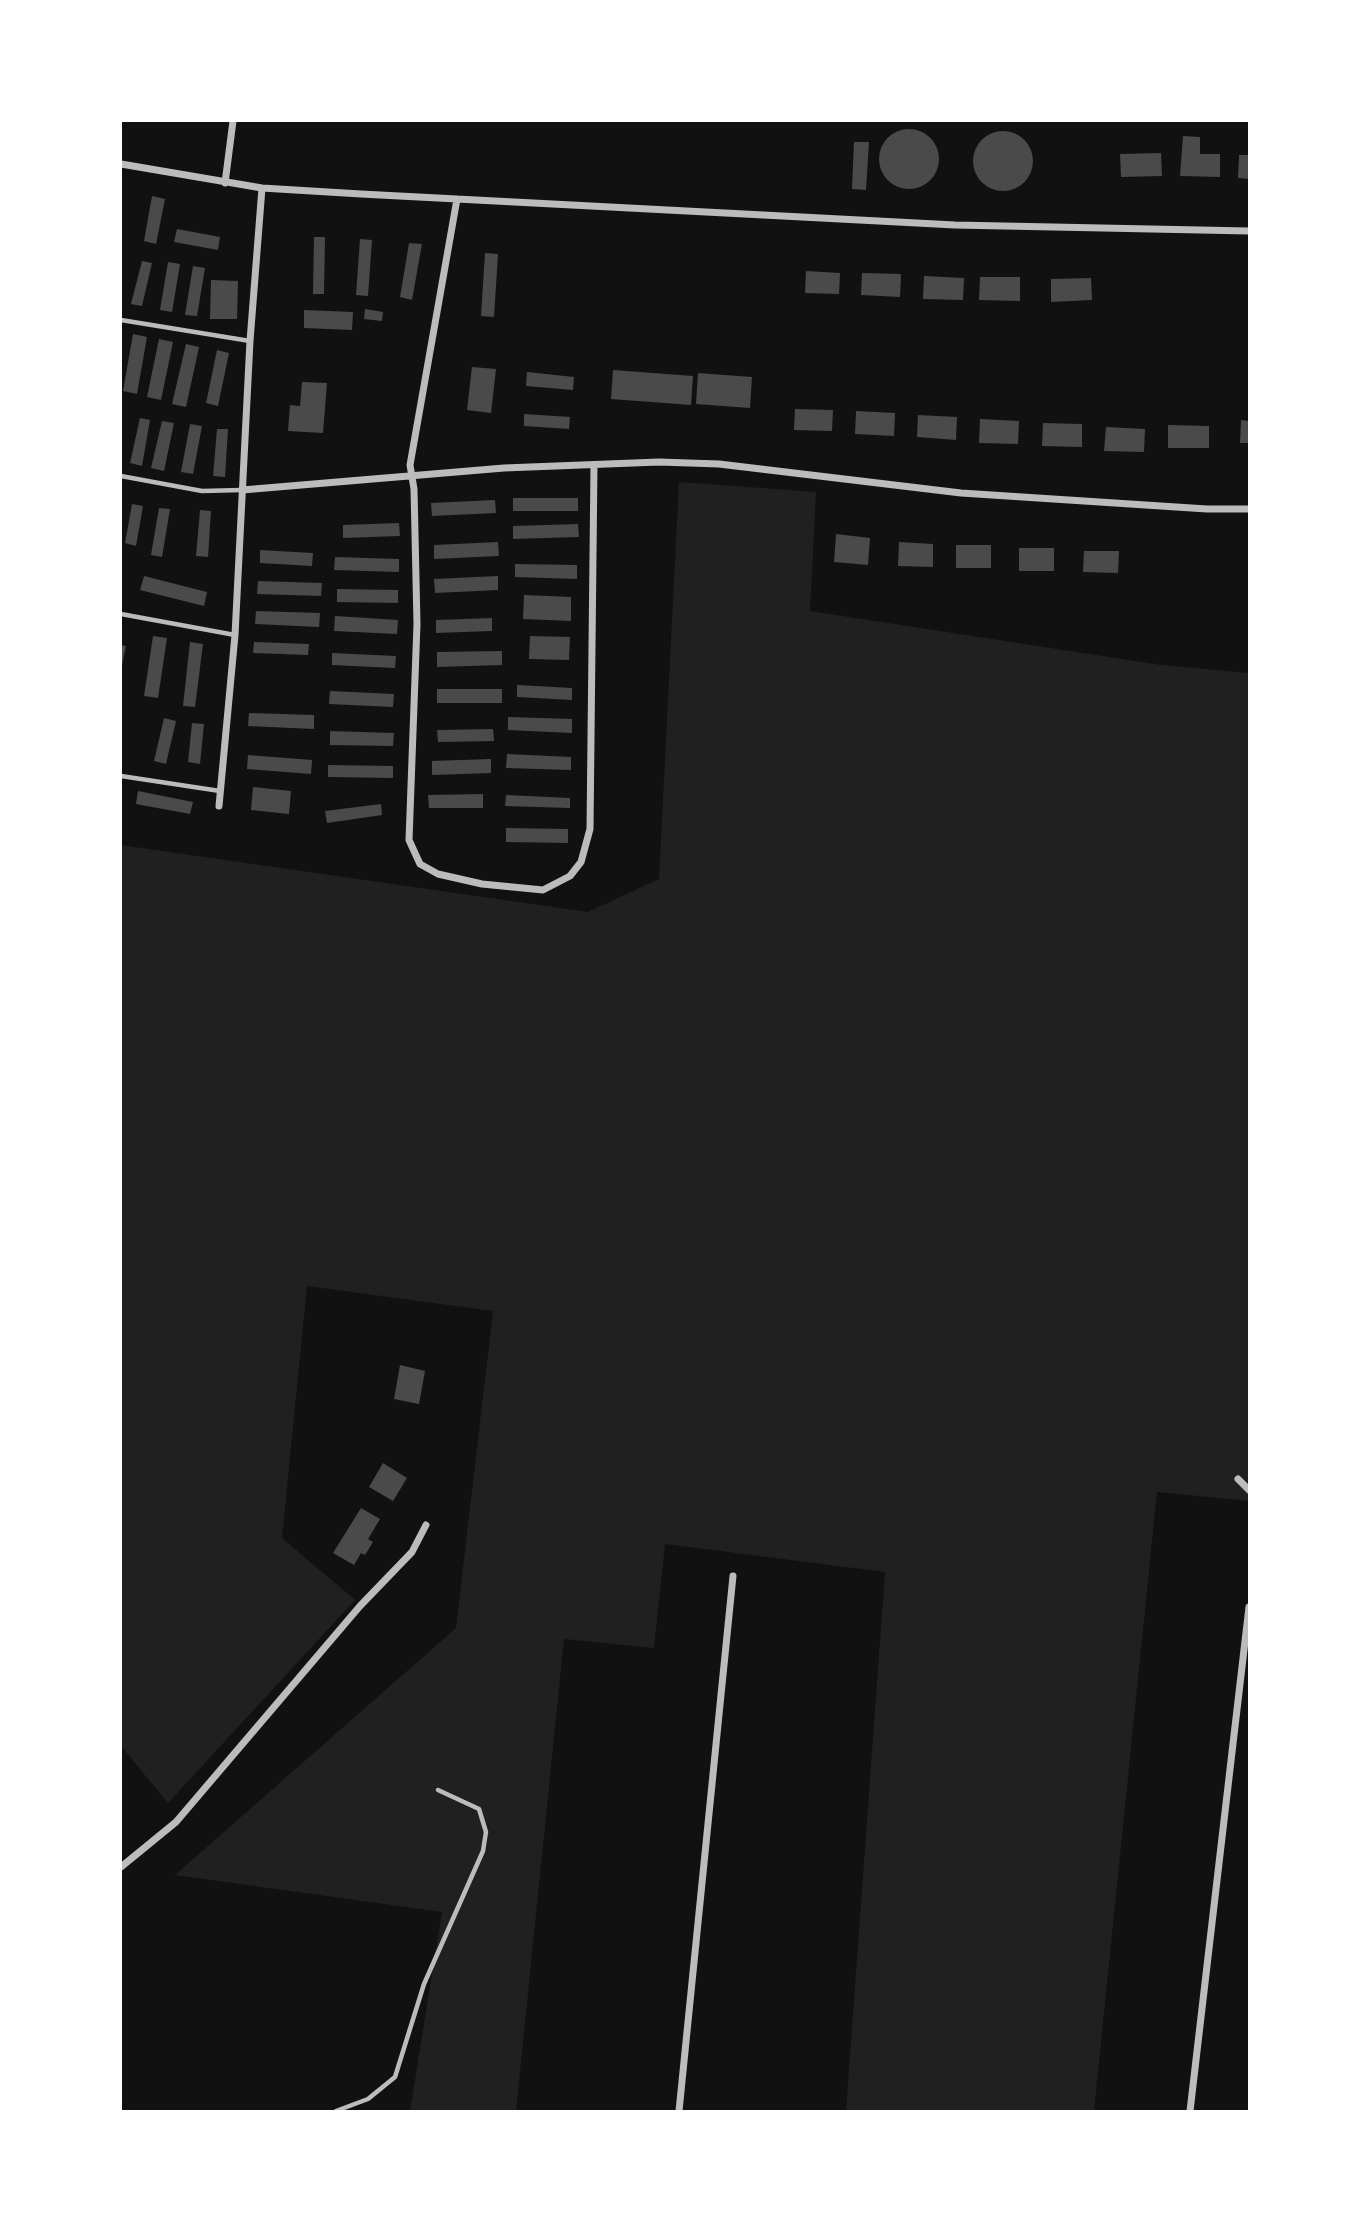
<!DOCTYPE html>
<html>
<head>
<meta charset="utf-8">
<style>
  body { margin:0 }
  #map { position:relative; width:1370px; height:2232px; overflow:hidden; background:#111; font-family:"IBM Plex Sans",sans-serif }
  canvas { display:block }
  .frame { position:absolute; inset:0; border:122px solid #fff; pointer-events:none }
</style>
</head>
<body>
<div id="map">
<canvas width="1370" height="2232"></canvas>
<div class="frame"></div>
</div>
<script>
const ctx = document.querySelector('canvas').getContext('2d');
ctx.lineJoin = 'round';
function fill(path, color) {
  ctx.fillStyle = color;
  ctx.fill(path, 'evenodd');
}
function toPath(rows) {
  const path = new Path2D();
  for (const r of rows) {
    if (r.length === 3) {
      path.moveTo(r[0] + r[2], r[1]);
      path.arc(r[0], r[1], r[2], 0, 2 * Math.PI);
      continue;
    }
    path.moveTo(r[0], r[1]);
    for (let i = 2; i < r.length; i += 2) path.lineTo(r[i], r[i + 1]);
  }
  return path;
}
function stroke(path, color, width, dash) {
  ctx.strokeStyle = color;
  ctx.lineWidth = width;
  ctx.lineCap = dash ? 'butt' : 'round';
  ctx.setLineDash(dash || []);
  ctx.stroke(path);
}
const green = toPath([
  [679,482,816,492,810,611,1161,665,1249,673,1249,1501,1157,1492,1094,2111,846,2111,885,1572,665,1544,654,1648,564,1639,516,2111,410,2111,442,1912,175,1875,456,1628,493,1311,307,1286,282,1538,355,1600,168,1803,121,1746,121,845,588,912,659,879]
]);
const building = toPath([
  [909,159,30],
  [1003,161,30],
  [1183,136,1200,137,1200,154,1220,154,1220,177,1180,176],
  [854,142,869,142,866,190,852,189],
  [1161,153,1162,176,1121,177,1120,154],
  [1239,155,1249,155,1249,179,1238,178],
  [152,196,165,199,156,244,144,241],
  [177,229,220,237,218,250,174,242],
  [314,237,325,237,324,294,313,294],
  [360,239,372,240,368,296,356,295],
  [409,243,422,244,412,300,400,297],
  [485,253,498,254,494,317,481,316],
  [142,261,152,263,142,306,131,304],
  [168,262,180,264,172,312,160,310],
  [193,266,205,268,197,316,185,315],
  [806,271,840,273,839,294,805,293],
  [862,273,901,274,900,297,861,295],
  [924,276,964,278,963,300,923,299],
  [980,277,1020,277,1020,301,979,300],
  [1091,278,1092,300,1051,302,1051,279],
  [211,280,238,281,237,319,210,319],
  [365,309,383,312,382,321,364,319],
  [304,310,353,312,352,330,304,328],
  [133,334,147,337,137,394,123,391],
  [159,339,173,342,161,400,147,397],
  [186,344,199,347,186,407,172,404],
  [217,350,229,353,218,406,206,403],
  [472,367,496,369,491,413,467,410],
  [613,370,693,376,691,405,611,399],
  [527,372,574,377,573,390,526,386],
  [698,373,752,377,750,408,696,404],
  [302,382,327,383,323,433,288,431,290,405,300,406],
  [795,409,833,410,832,431,794,430],
  [856,411,895,413,894,436,855,434],
  [524,414,570,417,569,429,524,426],
  [918,415,957,417,956,440,917,437],
  [140,418,150,420,142,466,130,463],
  [980,419,1019,421,1018,444,979,443],
  [1241,420,1249,421,1249,443,1240,443],
  [162,421,174,423,164,471,151,468],
  [1043,423,1082,424,1082,447,1042,446],
  [190,424,202,426,193,474,181,472],
  [1168,425,1209,426,1209,448,1168,448],
  [1106,427,1145,429,1144,452,1104,451],
  [217,429,228,429,225,477,213,476],
  [513,498,578,498,578,511,513,511],
  [495,500,496,513,432,516,431,503],
  [132,504,143,506,136,546,125,543],
  [159,508,170,509,162,557,151,555],
  [200,510,211,511,208,557,196,556],
  [399,523,400,536,343,538,343,525],
  [578,524,579,537,513,539,513,526],
  [836,534,870,538,868,565,834,562],
  [498,542,499,556,434,559,434,545],
  [899,542,933,544,933,567,898,566],
  [956,545,991,545,991,568,956,568],
  [1019,548,1054,548,1054,571,1019,571],
  [260,550,313,553,312,566,260,563],
  [1084,551,1119,551,1118,573,1083,572],
  [335,557,399,559,399,572,334,570],
  [515,564,577,565,577,579,515,577],
  [144,576,207,592,204,606,140,590],
  [498,576,498,590,435,593,434,579],
  [258,581,322,583,321,596,257,594],
  [337,589,398,590,398,603,337,602],
  [524,595,571,597,571,621,523,619],
  [256,611,320,613,319,627,255,624],
  [335,616,398,620,397,634,334,631],
  [492,618,492,631,436,633,436,620],
  [153,636,167,638,158,698,144,696],
  [530,636,570,637,569,660,529,659],
  [190,642,203,644,195,707,183,706],
  [254,642,309,644,308,655,253,653],
  [121,645,126,646,122,665,121,665],
  [502,651,502,665,437,667,437,652],
  [332,653,396,656,395,668,332,665],
  [517,685,572,688,572,700,517,697],
  [437,689,502,689,502,703,437,703],
  [330,691,394,694,393,707,329,704],
  [249,713,314,715,314,729,248,726],
  [508,717,572,719,572,733,508,730],
  [164,718,176,721,166,764,154,761],
  [192,723,204,724,200,764,188,762],
  [493,729,494,741,438,742,437,730],
  [330,731,394,733,393,746,330,745],
  [507,754,571,757,571,770,506,768],
  [248,755,312,760,311,774,247,769],
  [491,759,491,773,432,775,432,761],
  [328,765,393,766,393,778,328,777],
  [253,787,291,791,289,814,251,810],
  [138,791,193,802,190,814,136,804],
  [483,794,483,808,429,808,428,795],
  [506,795,570,798,570,808,505,806],
  [381,804,382,815,327,823,325,811],
  [506,828,568,829,568,843,506,842],
  [400,1365,425,1371,419,1404,394,1399],
  [383,1463,407,1478,393,1501,369,1487],
  [361,1508,380,1519,368,1539,373,1542,365,1555,361,1553,354,1565,333,1553]
]);
const service = toPath([
  [121,320,250,341],
  [121,476,202,491,242,490],
  [121,614,235,635],
  [121,776,220,791],
  [336,2111,368,2099,395,2077,424,1984,483,1851,486,1832,479,1809,438,1790]
]);
const minor = toPath([
  [121,164,262,188,361,194,955,225,1249,231],
  [225,183,233,121],
  [457,199,410,465,414,489,417,624,409,840,420,864,438,874,482,884,543,890,570,876,581,862,590,829,594,465],
  [242,490,504,468,659,462,719,464,961,493,1207,509,1249,509],
  [219,806,235,635,250,341,262,188],
  [1238,1479,1249,1490],
  [121,1867,176,1822,360,1606,412,1552,426,1525],
  [679,2111,733,1576],
  [1190,2111,1249,1607]
]);
fill(green, '#202020');
fill(building, '#4a4a4a');
stroke(service, '#bcbcbc', 4.5);
stroke(minor, '#bcbcbc', 7);
</script>
</body>
</html>
